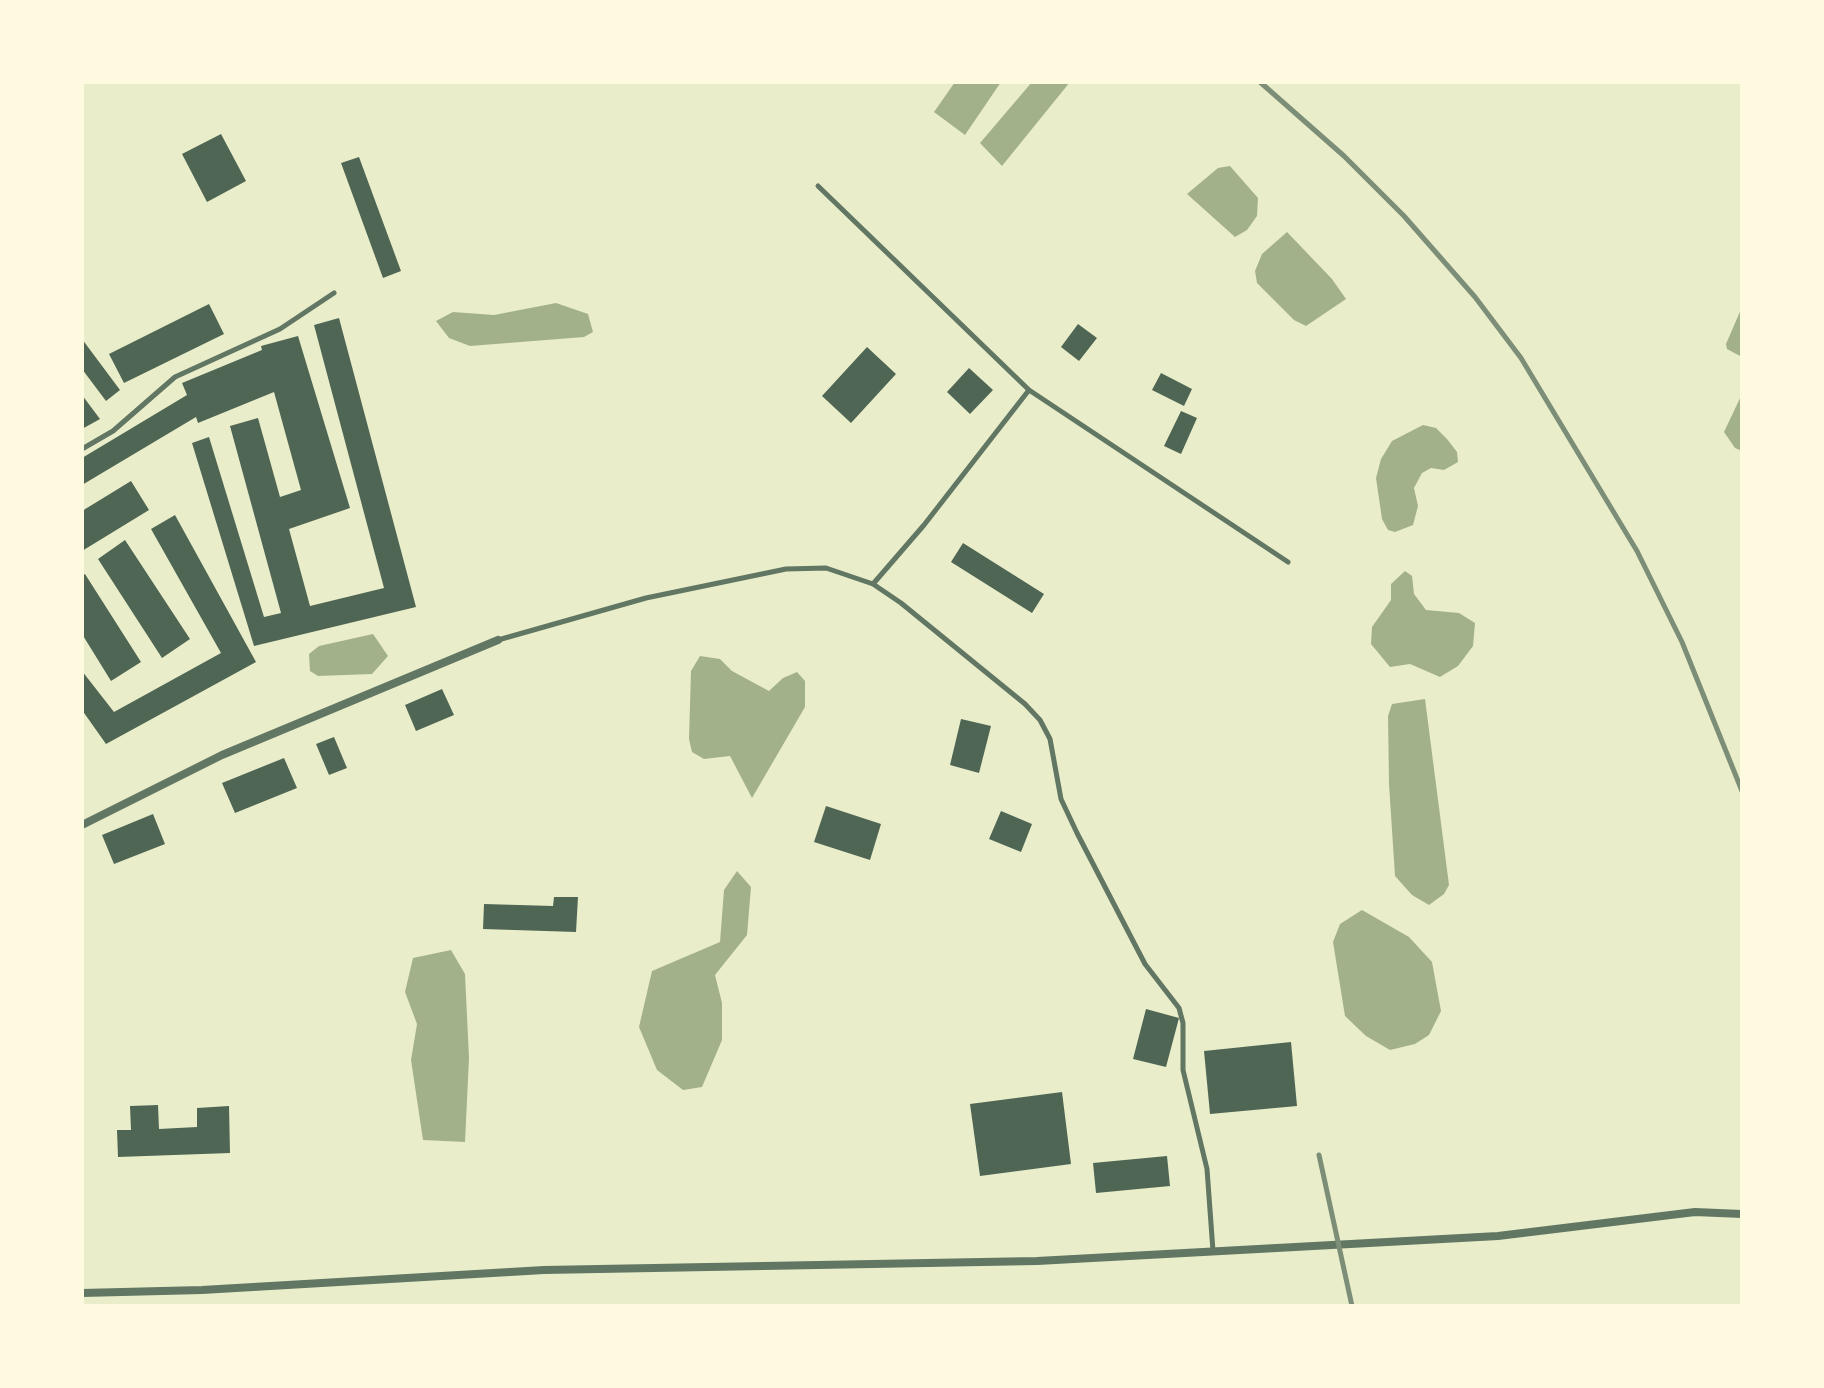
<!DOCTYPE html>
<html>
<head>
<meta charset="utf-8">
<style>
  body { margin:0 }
  #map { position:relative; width:1824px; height:1388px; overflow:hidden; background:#e9edc9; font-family:"Crimson Pro",serif }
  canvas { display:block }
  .frame { position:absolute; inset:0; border:84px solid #fefae0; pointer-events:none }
</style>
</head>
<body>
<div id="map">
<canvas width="1824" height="1388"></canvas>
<div class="frame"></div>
</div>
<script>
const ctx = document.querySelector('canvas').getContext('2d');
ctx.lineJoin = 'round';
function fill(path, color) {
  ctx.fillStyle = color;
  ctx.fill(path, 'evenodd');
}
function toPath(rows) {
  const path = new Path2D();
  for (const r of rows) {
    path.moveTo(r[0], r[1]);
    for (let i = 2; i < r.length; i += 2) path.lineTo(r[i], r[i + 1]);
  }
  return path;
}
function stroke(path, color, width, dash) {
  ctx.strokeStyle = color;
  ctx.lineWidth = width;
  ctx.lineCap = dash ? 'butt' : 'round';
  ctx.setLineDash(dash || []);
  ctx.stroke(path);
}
const water = toPath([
  [955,82,1001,82,965,135,934,112],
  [1032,82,1070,82,1002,166,980,143],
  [1230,166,1258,198,1257,216,1247,230,1235,237,1187,194,1218,168],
  [1287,232,1332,279,1346,299,1306,326,1294,320,1257,283,1255,271,1262,254],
  [556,303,588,314,593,332,584,337,470,346,449,338,436,321,453,312,494,315],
  [1742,307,1742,357,1727,349,1726,344],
  [1742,394,1742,451,1735,448,1724,432],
  [1423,425,1436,428,1447,439,1457,452,1458,462,1444,470,1431,468,1422,473,1414,488,1418,506,1413,525,1395,532,1388,530,1382,519,1376,478,1381,459,1392,441],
  [1405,571,1412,576,1414,594,1426,610,1459,613,1475,623,1473,646,1458,666,1440,677,1410,664,1390,667,1371,644,1372,627,1391,600,1391,584],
  [373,634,388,656,372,674,318,676,310,671,309,654,319,646],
  [700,656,720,659,732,671,769,691,783,678,797,672,805,681,805,707,752,798,730,756,704,759,692,752,689,739,691,671],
  [1425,699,1449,885,1444,894,1429,905,1412,895,1395,876,1389,784,1388,716,1392,704],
  [737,871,751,887,747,935,715,975,722,1003,722,1040,702,1087,683,1090,657,1070,639,1027,652,971,720,942,724,890],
  [1362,910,1409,937,1432,962,1441,1011,1429,1035,1415,1044,1390,1050,1366,1036,1345,1016,1333,942,1340,924],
  [451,950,465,974,469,1058,465,1142,423,1140,411,1060,417,1024,405,992,413,958]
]);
const building = toPath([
  [221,134,246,181,207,202,182,154],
  [359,157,401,271,383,278,341,163],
  [209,304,224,334,124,383,109,354],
  [339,318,416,607,254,646,192,443,209,437,264,617,281,613,230,426,258,418,280,497,301,490,274,392,198,423,196,417,82,485,82,458,187,395,182,383,262,350,261,346,298,336,350,508,289,529,310,606,384,588,314,325],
  [1078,324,1097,338,1079,361,1061,347],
  [82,339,120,390,106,401,82,369],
  [867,347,896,374,851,423,822,396],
  [969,368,993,390,970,414,947,392],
  [1161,373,1192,389,1184,406,1152,390],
  [82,395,100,419,82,429],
  [1181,411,1197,418,1181,454,1164,446],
  [131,481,149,510,82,551,82,511],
  [175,515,256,662,106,744,82,710,82,671,114,712,221,653,151,529],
  [125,540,190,639,162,658,98,559],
  [963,543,1044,594,1032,613,951,562],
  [85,574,141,662,111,681,82,634,82,576],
  [442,689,454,715,416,731,405,705],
  [961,719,991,726,979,773,950,765],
  [334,737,347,768,329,775,316,744],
  [284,758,297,788,235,813,222,783],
  [826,806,881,824,870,860,814,842],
  [1001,811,1032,824,1021,852,989,839],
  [153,814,165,844,114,864,102,835],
  [554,897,578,897,576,932,483,929,484,904,553,906],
  [1146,1009,1179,1018,1166,1067,1133,1059],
  [1291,1042,1297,1106,1210,1114,1204,1051],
  [1062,1092,1071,1164,980,1176,970,1104],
  [158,1105,159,1129,197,1127,197,1108,229,1106,230,1153,118,1157,117,1130,131,1130,130,1106],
  [1167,1156,1170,1186,1096,1193,1093,1163]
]);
const service = toPath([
  [818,186,1029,390,924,525,873,584],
  [1029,390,1288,562],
  [82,449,113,431,175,377,280,329,334,293],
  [498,640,646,598,786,569,826,568,873,584,901,603,1025,704,1040,720,1050,739,1061,799,1077,833,1145,964,1179,1008,1183,1023,1183,1070,1207,1169,1213,1251]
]);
const minor = toPath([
  [82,825,222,755,498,640],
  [82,1293,202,1290,544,1270,1037,1261,1498,1236,1695,1212,1742,1214]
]);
const rail = toPath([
  [1260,82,1344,156,1404,216,1475,297,1521,358,1637,551,1682,642,1742,791],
  [1319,1155,1352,1306]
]);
fill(water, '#a3b18a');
fill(building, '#4f6655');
stroke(service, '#617663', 5);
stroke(minor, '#617663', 8);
stroke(rail, '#7c8e77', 5);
</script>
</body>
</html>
